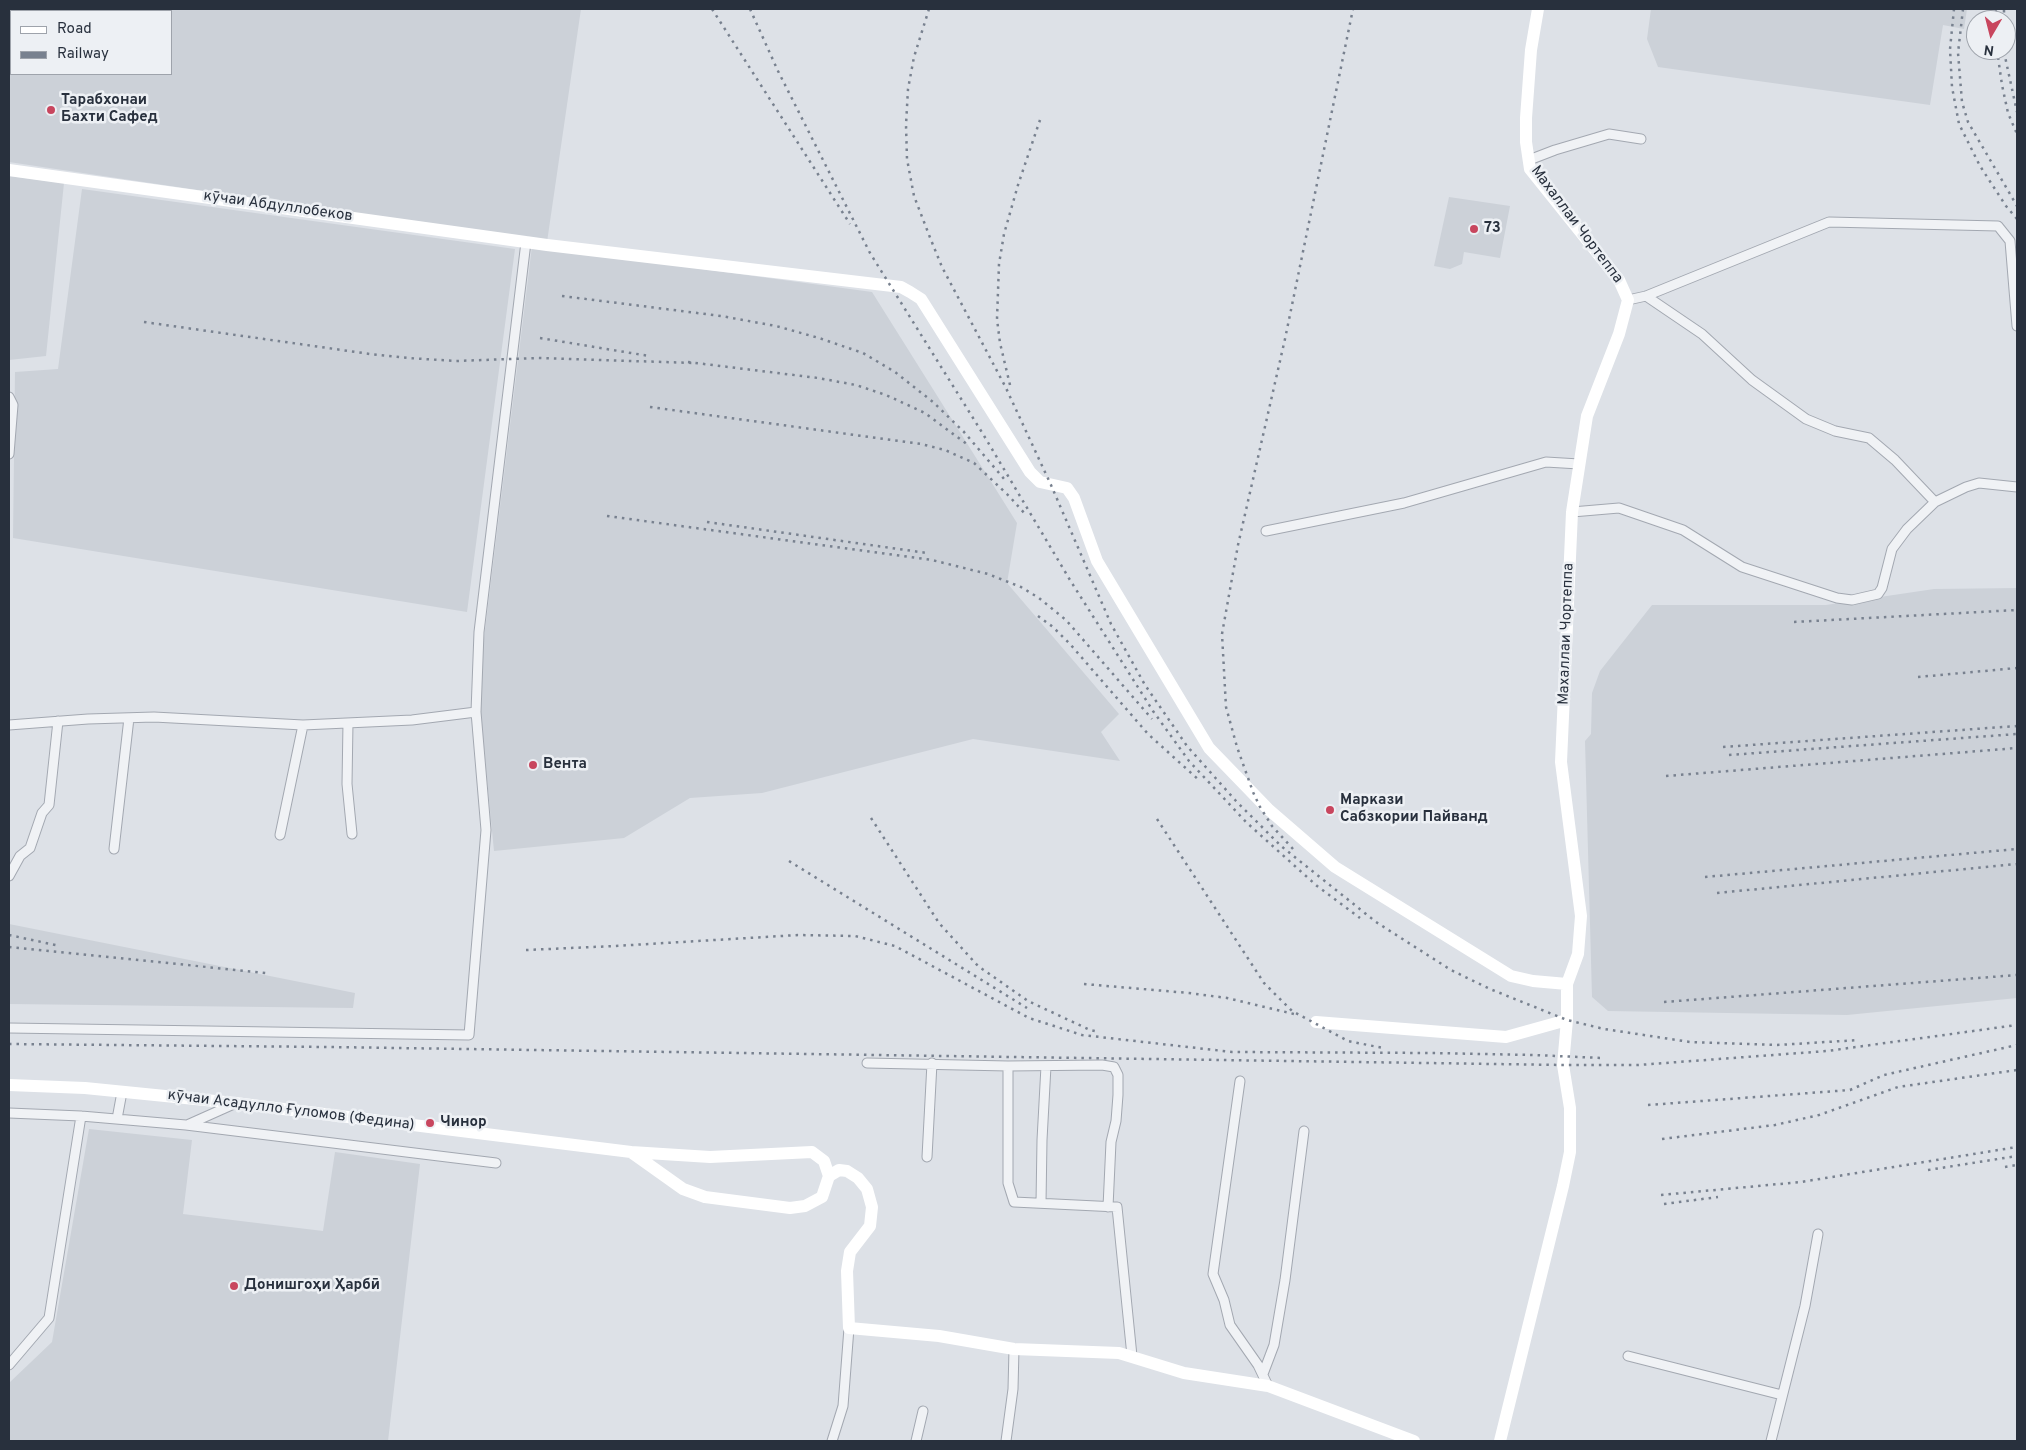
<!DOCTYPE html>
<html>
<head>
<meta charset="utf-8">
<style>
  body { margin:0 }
  #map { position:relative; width:2026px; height:1450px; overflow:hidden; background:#dde1e7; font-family:Overpass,sans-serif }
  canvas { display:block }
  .frame { position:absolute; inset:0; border:10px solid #28303d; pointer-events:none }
  .legend { position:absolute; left:10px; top:10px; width:162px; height:65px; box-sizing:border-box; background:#edf0f4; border:1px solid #9ea3ab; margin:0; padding:6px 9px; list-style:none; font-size:15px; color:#28303d }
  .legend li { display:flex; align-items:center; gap:10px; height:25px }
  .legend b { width:25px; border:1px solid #9ea3ab }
  .north { position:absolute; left:1966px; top:10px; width:50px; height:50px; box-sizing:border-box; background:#edf0f4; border:1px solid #9ea3ab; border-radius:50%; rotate:188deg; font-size:14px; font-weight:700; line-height:20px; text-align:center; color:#28303d }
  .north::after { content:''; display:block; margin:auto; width:18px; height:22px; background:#c8465e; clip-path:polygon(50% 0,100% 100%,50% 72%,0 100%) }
</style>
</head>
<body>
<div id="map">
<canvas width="2026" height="1450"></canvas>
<div class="frame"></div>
<ul class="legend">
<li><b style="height:6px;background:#fff"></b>Road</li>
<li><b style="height:6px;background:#78818f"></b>Railway</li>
</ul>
<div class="north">N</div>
</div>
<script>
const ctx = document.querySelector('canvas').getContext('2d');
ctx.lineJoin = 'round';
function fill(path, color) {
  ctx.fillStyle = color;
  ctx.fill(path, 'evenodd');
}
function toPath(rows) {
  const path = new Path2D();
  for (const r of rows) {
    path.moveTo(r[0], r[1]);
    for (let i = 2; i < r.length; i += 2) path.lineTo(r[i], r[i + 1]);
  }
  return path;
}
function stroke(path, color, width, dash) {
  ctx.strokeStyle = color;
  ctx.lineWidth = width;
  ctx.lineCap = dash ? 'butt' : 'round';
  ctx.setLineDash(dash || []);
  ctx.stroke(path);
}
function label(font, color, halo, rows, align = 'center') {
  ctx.font = font + ' Overpass,sans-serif';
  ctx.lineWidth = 5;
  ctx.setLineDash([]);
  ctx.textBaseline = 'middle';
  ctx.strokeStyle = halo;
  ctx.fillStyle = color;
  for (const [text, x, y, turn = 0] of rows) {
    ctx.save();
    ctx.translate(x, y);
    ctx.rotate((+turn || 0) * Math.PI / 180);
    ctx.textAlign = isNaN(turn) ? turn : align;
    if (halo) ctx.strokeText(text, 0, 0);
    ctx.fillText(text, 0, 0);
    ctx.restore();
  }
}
const built = toPath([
  [9,9,581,9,547,242,9,162],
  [11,11,171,11,171,74,11,74],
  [1651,9,1967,9,1964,29,1943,25,1930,105,1658,67,1647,39],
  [9,176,64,183,46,356,9,360],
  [82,189,515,249,467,612,13,538,15,372,58,369],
  [1449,197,1510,206,1500,258,1464,252,1462,264,1450,269,1434,266],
  [532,246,872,292,1017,523,1007,583,1119,714,1101,732,1120,761,973,739,762,793,690,798,624,838,494,851,478,687],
  [2017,588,2017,998,1847,1015,1608,1011,1592,997,1585,741,1591,734,1592,693,1600,671,1652,605,1826,605,1934,589],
  [9,924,355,993,353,1008,9,1004],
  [89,1129,192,1140,183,1214,323,1231,335,1152,420,1164,388,1441,9,1441,9,1383,52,1342]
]);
const street = toPath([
  [1529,160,1555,150,1609,134,1641,139],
  [1646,296,1702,334,1752,380,1806,419,1835,431,1869,438,1895,460,1935,502,1966,487,1979,483,2017,487],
  [1628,300,1646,296,1829,222,1998,226,2010,241,2017,326],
  [9,397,13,405,9,454],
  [1572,512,1619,508,1683,530,1742,567,1837,598,1852,600,1878,594,1882,588,1892,549,1907,529,1935,502],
  [1266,531,1404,503,1546,462,1579,464],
  [348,723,347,784,352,834],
  [9,725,88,719,154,717,303,725,412,720,476,712],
  [280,835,303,725],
  [114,849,129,718],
  [9,876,20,856,30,848,42,813,49,805,58,721],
  [9,1028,469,1035,486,830,476,712,479,632,526,242],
  [867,1063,1008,1066,1102,1065,1114,1067,1118,1075,1118,1095,1116,1121,1111,1142,1108,1207],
  [1008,1066,1008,1183,1014,1202,1117,1207,1132,1356],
  [1240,1081,1213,1274,1224,1300,1230,1325,1258,1365,1268,1386],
  [9,1113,81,1116,186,1125,496,1163],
  [117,1119,122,1092],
  [187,1125,234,1104],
  [927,1157,932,1063],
  [1041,1203,1042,1140,1046,1066],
  [1628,1356,1782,1395],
  [9,1365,49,1318,81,1116],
  [1263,1374,1274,1345,1285,1280,1304,1131],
  [832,1441,843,1406,849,1328],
  [916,1441,923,1411],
  [1006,1441,1013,1389,1014,1349],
  [1771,1441,1805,1306,1818,1234]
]);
const secondary = toPath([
  [9,170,547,245,901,287,910,292,921,299,1030,472,1040,482,1067,488,1074,498,1097,561,1209,748,1268,809,1335,867,1511,976,1533,981,1567,984,1578,954,1581,916,1561,762,1572,512,1587,416,1619,334,1628,300,1619,280,1530,169,1526,142,1526,118,1531,50,1538,9],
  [1316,1022,1506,1037,1567,1020],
  [9,1085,85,1088,235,1103,631,1152],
  [631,1152,710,1157,812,1152,824,1161,829,1176,822,1197,805,1206,790,1208,705,1197,683,1189,631,1152],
  [829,1176,839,1170,847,1171,858,1178,867,1189,872,1207,870,1226,850,1252,847,1271,849,1328,939,1336,1014,1349,1119,1353,1184,1373,1268,1386,1414,1441],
  [1500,1441,1563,1186,1570,1152,1570,1108,1563,1065,1567,1020,1567,984]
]);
const rail = toPath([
  [712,9,850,224],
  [750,9,778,71,870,253,983,434,1070,580,1153,711,1189,761,1246,822,1317,886,1360,918],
  [929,9,914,57,908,89,906,125,907,159,914,196,931,240,942,267,1006,388,1051,485,1111,624,1145,685,1187,746,1236,801,1281,846,1376,922,1451,970,1490,989,1567,1020,1604,1029,1690,1042,1777,1045,1859,1040],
  [1954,9,1950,49,1952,87,1959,124,1980,166,2006,206,2017,219],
  [1963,9,1958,53,1962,102,1968,122,2017,206],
  [1995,20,1996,9],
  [2004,20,2004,9],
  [1997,50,2002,85,2008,113,2017,134],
  [2004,52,2017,112],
  [562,296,721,316,776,326,819,338,863,353,895,372,933,402,964,432,1005,480],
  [144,322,370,354,408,358,456,361,538,358,695,363],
  [540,338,649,356],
  [688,362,818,378,856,385,886,395,925,413,968,445],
  [1010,385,1000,343,997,319,999,264,1004,234,1018,185,1040,120],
  [650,407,921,444,945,450,974,463,1009,496,1026,515],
  [607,516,932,560,988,574,1021,587,1039,598,1066,620,1152,719],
  [707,522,927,553],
  [1038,616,1053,627,1070,644,1148,734,1200,781],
  [1794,622,2017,610],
  [1918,677,2017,668],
  [1723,747,2017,726],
  [1729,755,2017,734],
  [1666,776,2017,748],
  [871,818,939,923,978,966,1028,1001,1090,1030,1099,1032],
  [1157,819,1264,983,1292,1011,1348,1041,1383,1048],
  [1293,849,1272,826,1260,807,1253,792,1237,747,1226,707,1222,634,1238,545,1285,339,1353,9],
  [789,861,1027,1008],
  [1705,877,2017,849],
  [1717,893,2017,864],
  [9,935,60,946],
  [9,947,266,973],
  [526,950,615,946,798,935,855,936,895,946,1029,1018,1082,1035,1232,1052,1433,1053,1534,1055,1602,1058],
  [1084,984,1189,993,1227,998,1294,1014],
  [1664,1002,2017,975],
  [9,1044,329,1047,1563,1065,1638,1065,1827,1051,2017,1025],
  [1648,1105,1850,1090,1884,1075,2017,1045],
  [1662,1139,1775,1125,1819,1115,1898,1087,2017,1070],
  [2005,1167,2017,1165],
  [1928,1170,2017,1156],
  [1661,1195,1801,1182,2017,1147],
  [1664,1204,1718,1197]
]);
const markers = [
  [51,110,5,"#c8465e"],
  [1474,229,5,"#c8465e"],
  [533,765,5,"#c8465e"],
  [1330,810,5,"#c8465e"],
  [430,1123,5,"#c8465e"],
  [234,1286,5,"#c8465e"]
];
const poiNames = [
  ["Тарабхонаи",61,101],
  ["Бахти Сафед",61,118],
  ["73",1484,229],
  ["Вента",543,765],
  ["Маркази",1340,801],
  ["Сабзкории Пайванд",1340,818],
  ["Чинор",440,1123],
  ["Донишгоҳи Ҳарбӣ",244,1286]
];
const streetNames = [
  ["кӯчаи Абдуллобеков",278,207,8],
  ["Махаллаи Чортеппа",1576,225,53],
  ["Махаллаи Чортеппа",1567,634,-88],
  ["кӯчаи Асадулло Ғуломов (Федина)",291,1111,7]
];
fill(built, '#ccd1d8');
stroke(street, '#a3a8b1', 11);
stroke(street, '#f0f2f5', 9);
stroke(secondary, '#fff', 12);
stroke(rail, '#78818f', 2.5, [2.5, 5]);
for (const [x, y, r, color] of markers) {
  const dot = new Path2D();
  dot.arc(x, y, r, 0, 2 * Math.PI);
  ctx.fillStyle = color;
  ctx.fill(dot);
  stroke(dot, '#edf0f4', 2);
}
label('bold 15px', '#28303d', '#edf0f4', poiNames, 'left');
label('15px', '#28303d', '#edf0f4', streetNames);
</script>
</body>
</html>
